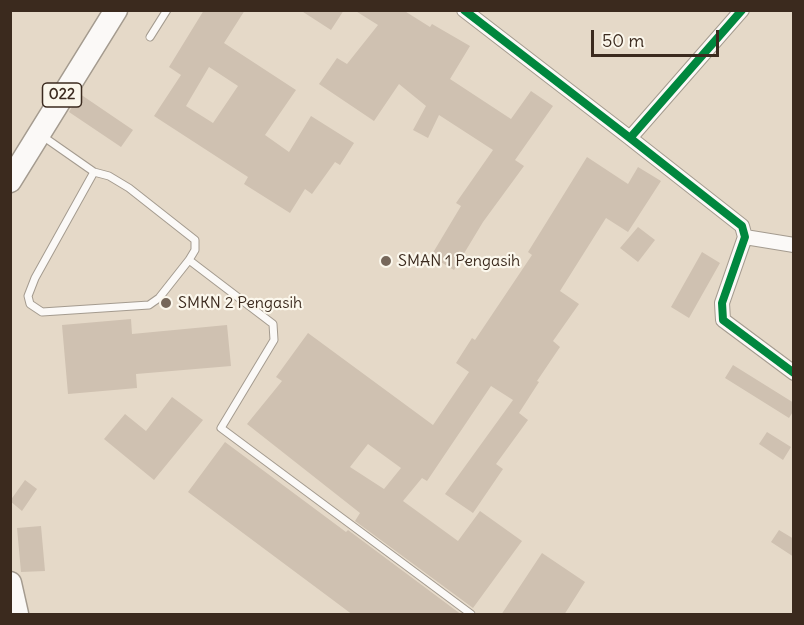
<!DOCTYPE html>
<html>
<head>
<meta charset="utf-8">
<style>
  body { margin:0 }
  #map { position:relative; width:804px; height:625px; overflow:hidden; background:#e5d9c8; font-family:Delius,sans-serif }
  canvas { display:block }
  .frame { position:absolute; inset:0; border:12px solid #3b2a1e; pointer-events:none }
  .scale { position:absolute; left:591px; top:30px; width:128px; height:27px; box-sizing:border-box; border:3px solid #3b2a1e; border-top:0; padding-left:8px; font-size:18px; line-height:21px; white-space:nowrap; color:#3b2a1e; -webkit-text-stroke:4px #fbf7ec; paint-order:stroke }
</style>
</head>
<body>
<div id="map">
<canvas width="804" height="625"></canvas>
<div class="frame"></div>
<div class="scale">50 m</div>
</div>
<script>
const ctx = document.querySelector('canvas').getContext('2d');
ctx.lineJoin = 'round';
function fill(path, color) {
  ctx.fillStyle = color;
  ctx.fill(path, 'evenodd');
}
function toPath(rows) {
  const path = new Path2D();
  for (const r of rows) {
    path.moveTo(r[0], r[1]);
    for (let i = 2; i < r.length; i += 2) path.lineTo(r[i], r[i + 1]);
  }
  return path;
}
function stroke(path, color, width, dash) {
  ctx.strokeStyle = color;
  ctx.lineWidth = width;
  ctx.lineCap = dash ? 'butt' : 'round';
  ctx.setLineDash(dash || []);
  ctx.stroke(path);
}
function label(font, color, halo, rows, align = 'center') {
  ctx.font = font + ' Delius,sans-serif';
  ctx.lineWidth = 4.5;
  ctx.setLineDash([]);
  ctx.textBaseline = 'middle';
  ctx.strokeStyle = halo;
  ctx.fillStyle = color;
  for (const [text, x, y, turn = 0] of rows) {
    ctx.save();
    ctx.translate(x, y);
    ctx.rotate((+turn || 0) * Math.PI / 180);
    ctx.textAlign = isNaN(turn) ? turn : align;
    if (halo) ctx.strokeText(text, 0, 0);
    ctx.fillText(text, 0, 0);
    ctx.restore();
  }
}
const building = toPath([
  [204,10,245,10,224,43,296,90,265,135,289,152,311,116,354,143,340,165,335,162,312,194,305,189,290,213,244,184,248,177,154,116,181,75,169,67],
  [209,67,238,86,213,123,186,106],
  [300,10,344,10,331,30],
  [354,10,403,10,430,27,432,24,470,46,450,79,511,119,531,91,553,106,515,160,524,166,483,222,454,270,431,256,461,206,456,203,493,150,439,115,428,138,413,130,426,106,399,84,374,121,319,84,337,58,347,64,378,25],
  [80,94,133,130,121,147,69,112],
  [587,157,628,184,638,167,661,181,628,232,606,218,560,291,579,304,553,341,560,347,537,381,539,382,519,413,528,420,496,464,503,469,473,513,445,494,513,400,491,386,427,481,422,478,403,501,458,541,480,511,522,541,473,608,355,521,360,513,247,424,282,381,276,377,308,333,433,425,469,372,456,363,472,338,475,340,532,255,528,252],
  [368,444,401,468,384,489,350,467],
  [638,227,655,240,638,262,620,248],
  [702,252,720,263,689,318,671,307],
  [131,319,132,334,227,325,231,366,136,374,137,388,68,394,62,325],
  [733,365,794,403,794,410,789,418,725,378],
  [172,397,203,420,154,480,104,439,125,414,146,431],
  [767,432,791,447,783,460,759,444],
  [225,442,346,532,348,530,462,615,353,615,188,492],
  [25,480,37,489,22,511,10,501],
  [41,526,45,571,21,572,17,528],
  [779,530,794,539,794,557,771,542],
  [542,553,585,582,564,615,501,615]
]);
const lane = toPath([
  [150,37,167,10],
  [41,135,94,172,109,176,129,188,195,240,195,250,189,260,159,298,149,305,42,312,30,304,28,296,35,278,94,172],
  [189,260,273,324,274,340,221,428,471,614]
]);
const street = toPath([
  [464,10,630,138,742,10],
  [630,138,742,226,745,237,722,303,723,320,794,373],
  [745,237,794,245]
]);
const primary = toPath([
  [10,181,116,10],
  [10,583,17,614]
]);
const cycleway = toPath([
  [464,10,630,138,742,10],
  [630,138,742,226,745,237,722,303,723,320,794,373]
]);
const markers = [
  [386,261,6,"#76675a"],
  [166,303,6,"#76675a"]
];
const shields = [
  [62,95,39]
];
const shieldNames = [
  ["022",62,95]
];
const poiNames = [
  ["SMAN 1 Pengasih",398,261],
  ["SMKN 2 Pengasih",178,303]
];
fill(building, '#cfc1b1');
stroke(lane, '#a49b8f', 9);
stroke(street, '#a49b8f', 16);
stroke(primary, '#a49b8f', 25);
stroke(lane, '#fbf9f7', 7);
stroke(street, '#fbf9f7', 14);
stroke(primary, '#fbf9f7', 22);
stroke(cycleway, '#00873e', 8);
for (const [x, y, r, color] of markers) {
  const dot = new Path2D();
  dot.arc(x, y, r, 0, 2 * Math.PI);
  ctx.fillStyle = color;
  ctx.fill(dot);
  stroke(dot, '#fbf7ec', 2);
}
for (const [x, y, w] of shields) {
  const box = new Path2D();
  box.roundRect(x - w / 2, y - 12, w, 24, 4.5);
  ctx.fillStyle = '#fbf7ec';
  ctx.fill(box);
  stroke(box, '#3b2a1e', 1.5);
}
label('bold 15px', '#3b2a1e', null, shieldNames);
label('16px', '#3b2a1e', '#fbf7ec', poiNames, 'left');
</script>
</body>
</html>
